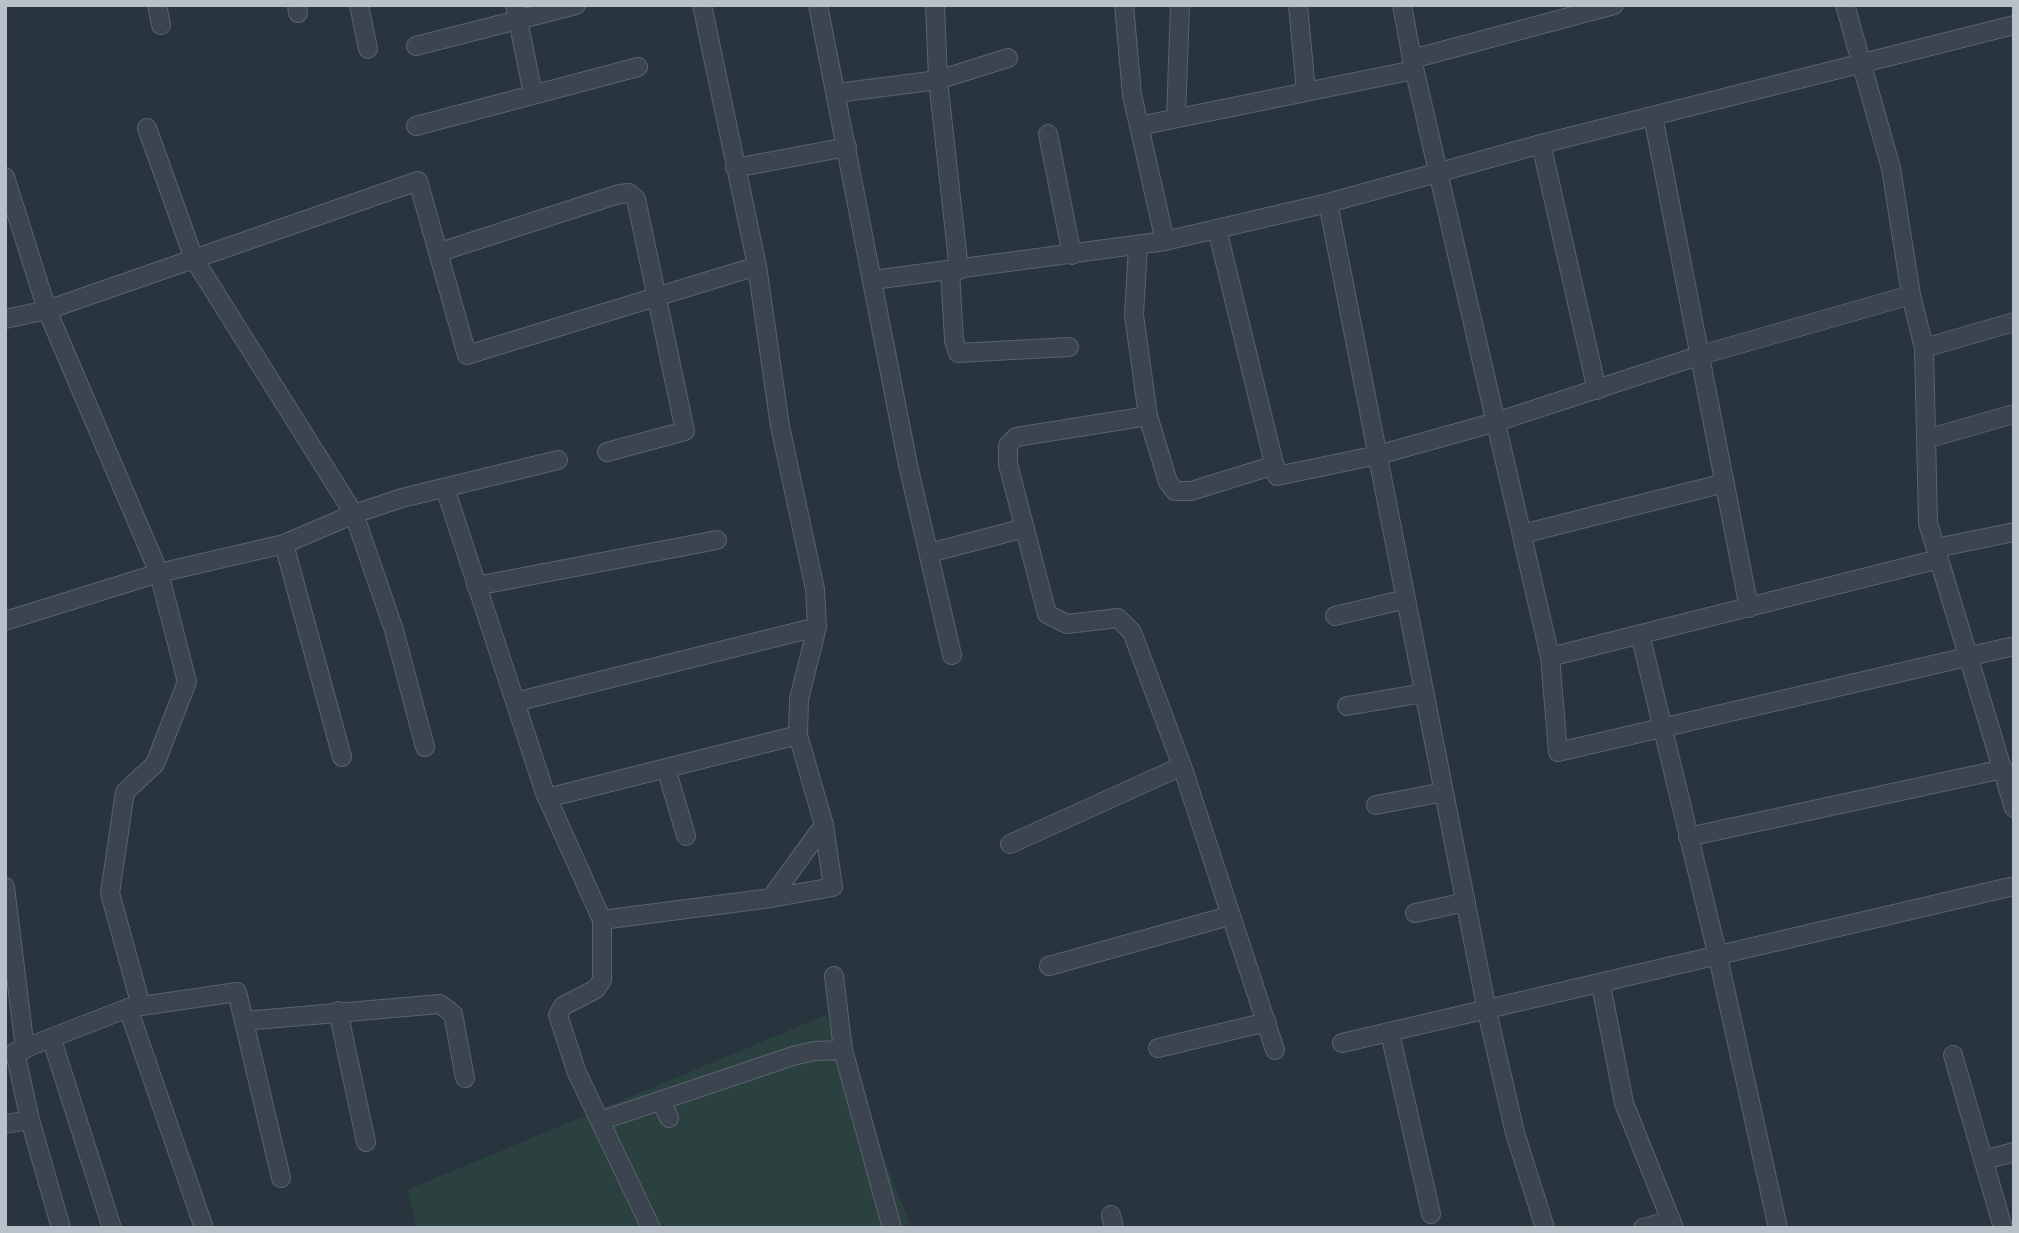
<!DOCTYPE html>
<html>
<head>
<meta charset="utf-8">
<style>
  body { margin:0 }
  #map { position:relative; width:2019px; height:1233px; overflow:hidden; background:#28343e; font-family:"Work Sans",sans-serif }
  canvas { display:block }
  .frame { position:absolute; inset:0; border:7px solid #b8c0c9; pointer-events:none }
</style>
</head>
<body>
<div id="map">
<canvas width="2019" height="1233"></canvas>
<div class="frame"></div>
</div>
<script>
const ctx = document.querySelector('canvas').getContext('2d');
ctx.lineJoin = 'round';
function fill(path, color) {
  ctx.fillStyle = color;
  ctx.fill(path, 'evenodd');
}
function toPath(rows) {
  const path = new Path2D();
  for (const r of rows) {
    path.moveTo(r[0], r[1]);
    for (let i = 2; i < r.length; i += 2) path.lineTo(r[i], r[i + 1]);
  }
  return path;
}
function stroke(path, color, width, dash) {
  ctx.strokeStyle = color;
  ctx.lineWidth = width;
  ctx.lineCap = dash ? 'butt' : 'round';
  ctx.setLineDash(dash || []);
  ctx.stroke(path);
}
const green = toPath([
  [826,1015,912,1228,417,1228,407,1190]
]);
const minor = toPath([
  [157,5,161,25],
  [297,5,298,13],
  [359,5,368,49],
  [515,5,533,94],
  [818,5,908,465,952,655],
  [1124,5,1132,95,1165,241],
  [1298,5,1306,92],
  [1402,5,1412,59,1550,657,1558,752,2014,646],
  [1845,5,1891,168,1911,295,1924,348,1928,523,2014,808],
  [416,46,576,5],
  [1412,59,1614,5],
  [837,93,938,80,935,5],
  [1653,116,1749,608],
  [1176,118,1180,5],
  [416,126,638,67],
  [1139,126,1414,70],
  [147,128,194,259,354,514,394,630,425,747],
  [1048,134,1072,255],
  [1541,144,1597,390],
  [735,168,847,147],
  [5,177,47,310,159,573,187,682,155,764,125,792,110,893,141,1006],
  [1328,203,1487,1011,1515,1133,1545,1228],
  [1217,229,1277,476,1378,455,1496,422,1701,355,1911,295],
  [1138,246,1134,315,1148,416,1168,482,1175,491,1191,491,1275,465],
  [440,252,619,194,629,193,636,199,685,431,607,452],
  [959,270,938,80,1008,58],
  [950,271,954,340,958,353,1069,347],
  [873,280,1165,241,1328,203,1541,144,2014,25],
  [5,319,47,310,418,181,467,355,757,266],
  [1924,348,2014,322],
  [1148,416,1016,437,1008,445,1008,464,1047,614,1067,624,1118,618,1132,632,1182,766,1275,1050],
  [1926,439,2014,414],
  [445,488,545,793,602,920,602,980,596,989,563,1006,558,1015,577,1073,651,1228],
  [1522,534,1725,483],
  [284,544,342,757],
  [1936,548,2014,532],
  [929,553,1025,528],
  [476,586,717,540],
  [1335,616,1406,599],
  [5,621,159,573,284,544,354,514,402,498,558,460],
  [1640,634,1718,957,1778,1228],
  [1550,657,1939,559],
  [515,702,817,627],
  [1347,706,1424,693],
  [666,768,686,836],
  [547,798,798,735],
  [1376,805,1444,792],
  [1688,837,2003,769],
  [1010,844,1182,766],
  [5,887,25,1049],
  [771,898,824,825],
  [1415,913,1466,902],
  [602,920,771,898,833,887,824,825,798,735,799,699,817,627,815,589,780,426,757,266,702,5],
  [1049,966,1229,916],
  [834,976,843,1050,892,1228],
  [1601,985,1624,1103,1674,1228],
  [128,1008,204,1228],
  [338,1011,366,1142],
  [244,1021,440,1004,453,1014,465,1078],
  [1390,1033,1431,1214],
  [52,1040,112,1228],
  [1342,1043,2014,886],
  [1158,1048,1267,1022],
  [1953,1055,2003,1228],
  [661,1101,669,1118],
  [600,1121,793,1056,814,1051,843,1050],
  [5,1124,30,1120],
  [1985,1160,2014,1152],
  [1111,1215,1114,1228],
  [61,1228,30,1120,15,1052,128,1008,237,992,281,1178],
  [1643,1228,1671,1220]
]);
fill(green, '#2b4140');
stroke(minor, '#59636c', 20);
stroke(minor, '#3c454f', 18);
</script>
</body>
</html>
